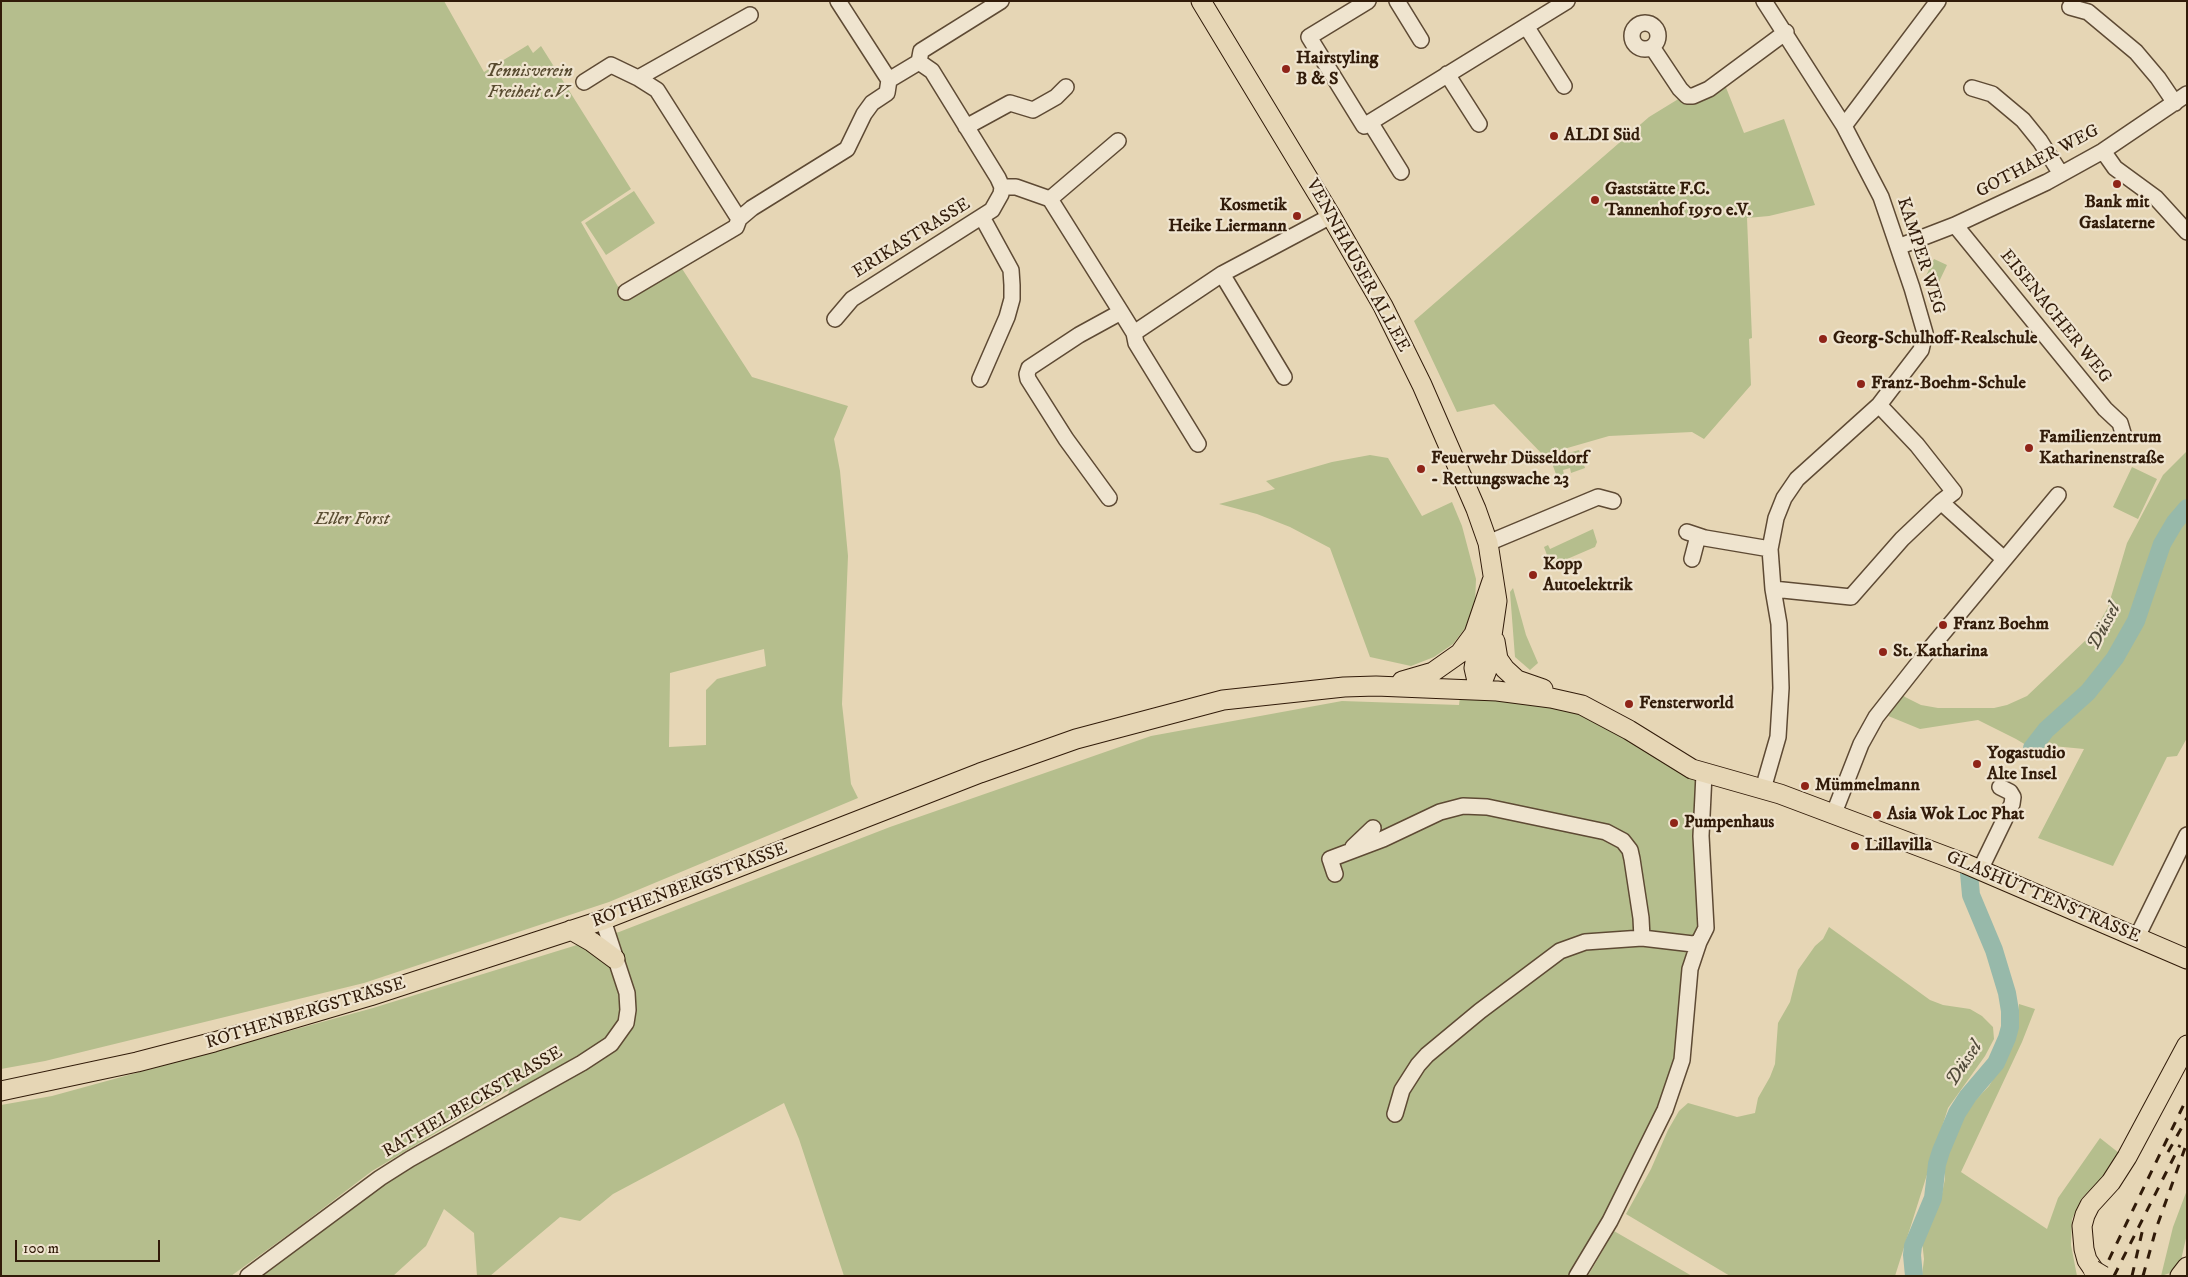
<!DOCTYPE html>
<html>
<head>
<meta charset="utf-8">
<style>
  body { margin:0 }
  #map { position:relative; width:2188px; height:1277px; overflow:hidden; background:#e6d6b5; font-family:"IM FELL DW Pica",serif }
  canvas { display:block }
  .frame { position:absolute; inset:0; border:2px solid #311b09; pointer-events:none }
  .scale { position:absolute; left:15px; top:1240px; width:145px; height:22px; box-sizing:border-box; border:2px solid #311b09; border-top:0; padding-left:6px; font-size:15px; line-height:18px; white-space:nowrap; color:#311b09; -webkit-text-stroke:4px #efe4cf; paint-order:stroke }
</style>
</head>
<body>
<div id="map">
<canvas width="2188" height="1277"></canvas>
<div class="frame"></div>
<div class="scale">100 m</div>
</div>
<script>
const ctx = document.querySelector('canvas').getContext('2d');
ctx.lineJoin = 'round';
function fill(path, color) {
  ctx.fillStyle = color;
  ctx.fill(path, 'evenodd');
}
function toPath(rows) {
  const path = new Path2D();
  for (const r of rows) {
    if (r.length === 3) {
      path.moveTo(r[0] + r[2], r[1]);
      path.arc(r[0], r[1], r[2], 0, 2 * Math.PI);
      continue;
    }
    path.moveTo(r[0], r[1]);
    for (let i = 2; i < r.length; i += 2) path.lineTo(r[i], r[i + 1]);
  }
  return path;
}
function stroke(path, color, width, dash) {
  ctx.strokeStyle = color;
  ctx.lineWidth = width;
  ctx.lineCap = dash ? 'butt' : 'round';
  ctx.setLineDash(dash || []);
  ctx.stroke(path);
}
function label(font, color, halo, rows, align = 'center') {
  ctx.font = font + ' "IM FELL DW Pica",serif';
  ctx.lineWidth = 4.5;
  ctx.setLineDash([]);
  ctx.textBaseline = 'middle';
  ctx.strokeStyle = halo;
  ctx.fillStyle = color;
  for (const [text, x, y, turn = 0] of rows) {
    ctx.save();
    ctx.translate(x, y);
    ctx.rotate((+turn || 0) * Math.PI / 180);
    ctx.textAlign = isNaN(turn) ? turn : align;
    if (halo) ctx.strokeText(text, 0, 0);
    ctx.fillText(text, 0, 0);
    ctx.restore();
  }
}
const green = toPath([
  [1,1,444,1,484,72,528,45,533,53,541,46,631,189,581,222,624,297,679,264,752,377,848,406,834,439,840,471,848,556,842,704,851,784,858,798,609,902,364,983,45,1061,1,1069],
  [764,649,766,666,717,679,706,690,706,745,669,747,670,673],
  [1725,85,1744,133,1784,119,1815,205,1769,216,1747,218,1752,338,1749,339,1751,385,1704,439,1692,432,1609,436,1543,455,1494,404,1457,412,1414,321,1649,117,1680,98,1681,101,1689,103],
  [634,191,655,223,606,255,585,223],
  [1934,259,1947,265,1937,286,1924,280],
  [1579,450,1585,468,1571,473,1570,468,1563,470,1566,484,1560,485,1550,458],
  [2187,451,2187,506,2172,523,2159,547,2135,621,2113,658,2096,682,2041,734,2031,748,2016,739,1978,720,1920,729,1881,713,1899,691,1905,697,1921,705,1938,708,1994,708,2007,705,2027,696,2087,639,2099,623,2108,607,2127,543,2163,475],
  [1370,455,1388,458,1422,516,1452,502,1462,526,1476,579,1475,603,1466,627,1453,644,1434,657,1411,666,1370,657,1330,548,1290,527,1257,514,1219,504,1275,489,1266,481,1332,462],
  [2132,467,2157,479,2138,519,2113,507],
  [2187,509,2187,738,2177,756,2167,757,2113,866,2038,838,2084,749,2053,746,2047,759,2033,750,2047,731,2094,688,2116,659,2132,632,2145,602,2163,545,2175,522],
  [1593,529,1597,542,1595,547,1551,566,1544,547,1548,545,1550,549],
  [1513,588,1526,635,1538,663,1530,670,1515,657,1510,592],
  [1460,697,1520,701,1584,712,1698,783,1699,937,1692,1049,1659,1132,1578,1276,844,1276,799,1139,784,1103,613,1194,580,1221,560,1217,490,1276,477,1276,474,1233,444,1209,426,1246,393,1276,256,1276,399,1172,501,1111,510,1089,372,1171,296,1229,231,1276,1,1276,1,1105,52,1096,373,1008,619,932,890,827,1151,736,1342,701,1459,705],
  [1829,927,1930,1000,1943,1005,1970,1009,1982,1016,1993,1027,1994,1039,1985,1056,1948,1108,1895,1276,1730,1276,1626,1214,1651,1169,1668,1130,1679,1111,1688,1103,1737,1117,1755,1113,1758,1098,1770,1077,1775,1064,1778,1023,1790,1002,1798,970,1815,946,1823,939],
  [2019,1004,2035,1009,2022,1042,1961,1172,2047,1229,2058,1198,2100,1138,2119,1153,2108,1172,2082,1198,2072,1219,2071,1245,2077,1276,1922,1276,1924,1259,1922,1241,1940,1203,1945,1179,1945,1161,1956,1131,1970,1106,1989,1086,2004,1061,2016,1033],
  [2187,1190,2187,1234,2181,1260,2173,1272,2161,1276,2173,1227],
  [1614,1231,1692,1276,1588,1276]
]);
const river = toPath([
  [2032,748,2046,730,2088,692,2115,658,2136,621,2162,544,2175,522,2187,508],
  [1914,1276,1912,1255,1913,1246,1933,1198,1937,1164,1941,1151,1957,1113,1968,1096,1996,1063,2007,1038,2010,1027,2010,1011,2007,993,1994,950,1971,895,1969,873]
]);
const minor = toPath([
  [838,1,889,80],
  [1368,1,1309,37,1364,126,1567,1],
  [1397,1,1421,40],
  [2070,7,2088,12,2136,52,2158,78,2175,103],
  [1645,36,13],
  [1526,26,1564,86],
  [1652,47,1680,89,1687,96,1693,96,1709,89,1786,32],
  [1447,74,1479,124],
  [584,82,611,65,638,78],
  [1972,88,1992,94,2023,120,2040,141,2061,174],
  [1370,122,1401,172],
  [1844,126,1938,1],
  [966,127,1010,103,1033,110,1056,97,1066,87],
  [2103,151,2115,168,2156,198,2187,232],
  [1002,187,1016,187,1050,199,1121,312,1134,333,1136,343,1198,444],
  [1050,199,1118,141],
  [739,219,657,90,638,78,750,15],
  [1955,225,2105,409,2120,423,2123,433],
  [1898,247,1955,225,2047,182,2103,151,2187,94],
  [1222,274,1284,377],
  [626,292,736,227,739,219,752,208,847,149,864,114,872,103,887,93,889,80,919,62,921,51,1001,1],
  [835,319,852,299,992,210,1001,194,1002,187,998,178,932,71,919,62],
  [1134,333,1222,274,1331,216],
  [980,379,1007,317,1012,299,1012,285,1011,270,982,217],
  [1879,405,1917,445,1954,492,1941,502,2004,559],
  [1109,498,1066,439,1028,379,1027,374,1029,368,1079,335,1121,312],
  [1687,532,1705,538,1770,549],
  [1488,543,1598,497,1613,501],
  [1692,559,1698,536],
  [1773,589,1851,597,1902,539,1941,502],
  [1763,789,1778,737,1781,688,1779,624,1773,589,1770,549,1776,518,1784,498,1797,479,1879,405,1895,384,1921,350,1925,333,1912,288,1881,197,1844,126,1764,1],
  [1834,813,1861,744,1876,717,1928,651,2058,495],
  [1353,847,1373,828],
  [1980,870,2012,804,2013,797,2010,792,2000,787],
  [1335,874,1330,859,1383,839,1440,812,1463,806,1487,807,1606,832,1623,841,1630,850,1632,859,1641,918,1642,938],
  [2137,937,2187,835],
  [1395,1114,1402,1090,1418,1065,1427,1055,1480,1011,1560,951,1585,942,1642,938,1693,944,1699,942],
  [248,1276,380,1178,410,1159,582,1063,611,1044,626,1023,628,1010,627,993,603,920],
  [1577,1276,1610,1221,1665,1110,1682,1060,1690,969,1699,942,1706,928,1701,836,1704,774]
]);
const major = toPath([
  [1201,1,1331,216,1383,306,1422,385,1476,509,1488,543,1497,601,1487,670,1479,690],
  [1495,641,1498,659,1505,669,1517,680,1543,689],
  [1402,681,1433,672,1460,653,1474,634,1492,581],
  [1479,690,1474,668,1480,633],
  [571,930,592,942,615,959],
  [1,1091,137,1062,214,1042,370,996,603,920,980,773,1076,739,1223,700,1344,687,1376,686,1497,691,1551,698,1582,705,1629,730,1692,769,1780,794,1966,864,2187,959],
  [2098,1276,2087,1260,2084,1249,2082,1226,2085,1215,2090,1205,2111,1182,2127,1157,2187,1045],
  [2180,1276,2187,1267]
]);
const rail = toPath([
  [2168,1152,2187,1118],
  [2101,1276,2187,1098],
  [2114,1276,2180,1145],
  [2132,1276,2143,1228],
  [2143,1276,2156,1229,2185,1148]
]);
const majorBridge = toPath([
  [2093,1270,2103,1276]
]);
const markers = [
  [1286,69,5,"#8f2418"],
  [1554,136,5,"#8f2418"],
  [2117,184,5,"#8f2418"],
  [1595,200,5,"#8f2418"],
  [1297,216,5,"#8f2418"],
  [1823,339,5,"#8f2418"],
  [1861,384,5,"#8f2418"],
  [2029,448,5,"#8f2418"],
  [1421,469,5,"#8f2418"],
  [1533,575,5,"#8f2418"],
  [1943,625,5,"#8f2418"],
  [1883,652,5,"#8f2418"],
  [1629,704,5,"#8f2418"],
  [1977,764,5,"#8f2418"],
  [1805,786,5,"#8f2418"],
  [1877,815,5,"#8f2418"],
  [1674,823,5,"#8f2418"],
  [1855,846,5,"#8f2418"]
];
const poiNames = [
  ["Hairstyling",1296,59],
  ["B & S",1296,80],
  ["ALDI Süd",1564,136],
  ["Gaststätte F.C.",1605,190],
  ["Tannenhof 1950 e.V.",1605,211],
  ["Bank mit",2117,203,"center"],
  ["Gaslaterne",2117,224,"center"],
  ["Kosmetik",1287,206,"right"],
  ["Heike Liermann",1287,227,"right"],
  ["Georg-Schulhoff-Realschule",1833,339],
  ["Franz-Boehm-Schule",1871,384],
  ["Familienzentrum",2039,438],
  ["Katharinenstraße",2039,459],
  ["Feuerwehr Düsseldorf",1431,459],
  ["- Rettungswache 23",1431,480],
  ["Kopp",1543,565],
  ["Autoelektrik",1543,586],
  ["Franz Boehm",1953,625],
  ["St. Katharina",1893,652],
  ["Fensterworld",1639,704],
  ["Yogastudio",1987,754],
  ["Alte Insel",1987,775],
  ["Mümmelmann",1815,786],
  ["Asia Wok Loc Phat",1887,815],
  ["Pumpenhaus",1684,823],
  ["Lillavilla",1865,846]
];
const parkNames = [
  ["Tennisverein",529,72],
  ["Freiheit e.V.",529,93],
  ["Eller Forst",352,520]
];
const streetNames = [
  ["GOTHAER WEG",2038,162,-28],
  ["ERIKASTRASSE",912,239,-32],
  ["KAMPER WEG",1920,256,72],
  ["VENNHAUSER ALLEE",1357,266,61],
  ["EISENACHER WEG",2055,317,51],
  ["ROTHENBERGSTRASSE",690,886,-21],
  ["GLASHÜTTENSTRASSE",2043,898,23],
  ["ROTHENBERGSTRASSE",306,1014,-17],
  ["RATHELBECKSTRASSE",473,1103,-30]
];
const waterNames = [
  ["Düssel",2105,627,-62],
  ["Düssel",1965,1064,-56]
];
fill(green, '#b5be8d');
stroke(river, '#97b9aa', 18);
stroke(minor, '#5e4a34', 18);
stroke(major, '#311b09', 21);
stroke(minor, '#efe4cf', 15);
stroke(major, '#e6d6b5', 19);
stroke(rail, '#311b09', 3, [9, 9]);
stroke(majorBridge, '#311b09', 21, []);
stroke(majorBridge, '#e6d6b5', 19);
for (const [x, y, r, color] of markers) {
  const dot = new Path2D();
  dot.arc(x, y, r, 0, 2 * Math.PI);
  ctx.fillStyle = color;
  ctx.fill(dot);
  stroke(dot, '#efe4cf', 2);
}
label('bold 18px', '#311b09', '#efe4cf', poiNames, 'left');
label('italic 18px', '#594c31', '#efe4cf', parkNames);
label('18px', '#311b09', '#efe4cf', streetNames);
label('italic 19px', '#504a39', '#efe4cf', waterNames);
</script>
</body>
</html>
